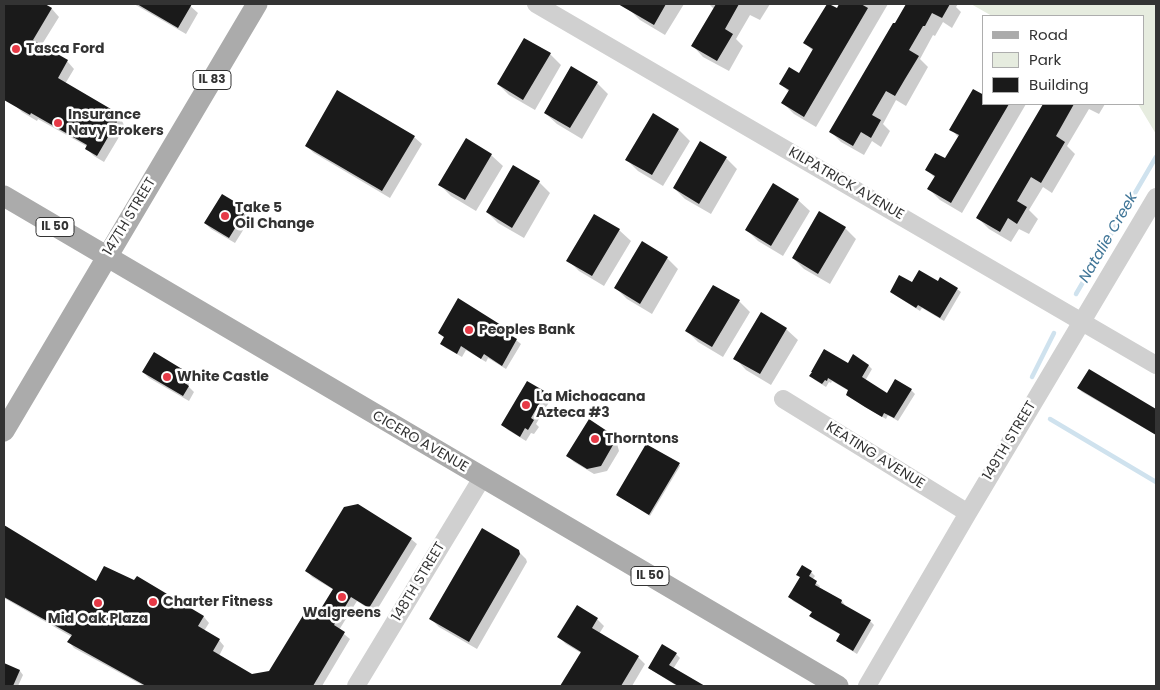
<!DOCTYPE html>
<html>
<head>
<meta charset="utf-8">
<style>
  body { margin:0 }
  #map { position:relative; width:1160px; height:690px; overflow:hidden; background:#fff; font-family:Poppins,sans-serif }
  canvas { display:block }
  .frame { position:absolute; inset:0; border:5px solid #333; pointer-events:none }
  .legend { position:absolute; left:982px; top:15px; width:162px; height:90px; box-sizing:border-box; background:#fff; border:1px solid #adadad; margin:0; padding:6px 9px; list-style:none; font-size:15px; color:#333 }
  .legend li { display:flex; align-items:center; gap:10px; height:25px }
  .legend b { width:25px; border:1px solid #adadad }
</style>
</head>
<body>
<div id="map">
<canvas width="1160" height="690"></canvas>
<div class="frame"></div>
<ul class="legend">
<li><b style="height:6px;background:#ababab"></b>Road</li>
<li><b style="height:14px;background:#e6ecdf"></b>Park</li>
<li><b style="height:14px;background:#1a1a1a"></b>Building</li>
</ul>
</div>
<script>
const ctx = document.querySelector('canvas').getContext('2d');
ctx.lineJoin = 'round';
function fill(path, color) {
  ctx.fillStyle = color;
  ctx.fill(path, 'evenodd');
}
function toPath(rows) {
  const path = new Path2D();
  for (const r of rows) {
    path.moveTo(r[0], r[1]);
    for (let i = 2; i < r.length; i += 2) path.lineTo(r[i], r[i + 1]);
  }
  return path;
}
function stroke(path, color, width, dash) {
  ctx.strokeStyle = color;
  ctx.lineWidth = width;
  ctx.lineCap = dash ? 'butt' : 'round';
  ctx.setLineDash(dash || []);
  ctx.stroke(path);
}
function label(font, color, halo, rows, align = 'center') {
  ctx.font = font + ' Poppins,sans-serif';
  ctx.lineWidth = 5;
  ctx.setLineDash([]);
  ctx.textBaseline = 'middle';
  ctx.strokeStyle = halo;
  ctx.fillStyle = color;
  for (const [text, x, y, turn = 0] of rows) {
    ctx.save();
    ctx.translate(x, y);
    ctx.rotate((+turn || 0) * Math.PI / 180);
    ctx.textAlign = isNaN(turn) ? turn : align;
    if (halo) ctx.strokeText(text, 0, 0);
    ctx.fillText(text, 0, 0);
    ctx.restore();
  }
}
const green = toPath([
  [971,4,1156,4,1156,134,1138,104,1144,104,1144,16,992,16]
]);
const shadow = toPath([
  [4,4,42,4,52,9,59,17,41,46,67,61,74,69,65,84,115,113,122,121,125,127,104,162,94,156,87,149,88,147,38,119,37,121,22,112,15,105,17,102,4,94],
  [134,4,188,4,198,13,186,34],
  [632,4,684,4,665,35,640,20,629,9],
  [709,4,770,4,760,20,750,15,736,39,743,46,729,71,703,57,692,45,714,9],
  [841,4,888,4,816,127,794,114,783,103,789,92,781,84,799,74,813,51,805,43,837,10],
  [907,4,958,4,956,7,961,12,952,28,943,22,935,36,933,35,920,59,928,67,906,106,896,100,883,124,890,131,881,147,872,141,864,155,841,142,831,132],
  [550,54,561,65,535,110,509,95,498,84],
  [597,83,608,94,582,139,557,124,545,113],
  [984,104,1026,104,962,213,940,200,929,189,935,178,927,170,946,160,959,138,951,129],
  [1045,104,1105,104,1099,114,1089,109,1067,146,1075,154,1052,193,1043,187,1029,210,1038,219,1029,234,1019,229,1011,242,989,229,978,218],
  [679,130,690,141,663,186,638,171,627,160],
  [414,137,422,144,390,198,314,153,306,146],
  [491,155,503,166,476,211,451,196,440,185],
  [726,158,737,169,711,214,685,199,674,188],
  [539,182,550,193,524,238,498,223,487,212],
  [798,200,810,211,783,256,758,241,747,230],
  [246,210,252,216,235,243,211,229,205,223],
  [594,215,619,230,631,241,604,286,579,271,568,260],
  [845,228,856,239,830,284,804,269,793,258],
  [667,258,678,269,652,314,627,299,616,288],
  [939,283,957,289,961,292,944,321,922,308,920,311,895,295,891,291,913,284],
  [739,301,750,312,723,357,698,342,687,331],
  [500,326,504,330,503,332,516,340,521,344,506,369,488,358,486,362,466,350,462,357,446,348,442,344],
  [786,329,798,340,771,385,746,370,735,358],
  [154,354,186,373,192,379,188,386,194,392,189,401,149,378,143,372],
  [848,365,869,366,872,369,865,381,887,394,911,390,915,394,898,421,888,415,886,419,870,410,851,398,847,395,849,391,832,381,831,383,829,382,826,387,815,380,811,376],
  [1089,371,1156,410,1156,435,1082,392,1078,388],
  [528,383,545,393,551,399,536,424,539,427,534,434,531,433,526,441,508,430,502,425],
  [609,434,616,440,619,451,607,471,594,474,574,462,568,456],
  [679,464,680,466,650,516,617,495],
  [4,527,97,583,134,582,138,577,204,617,209,623,204,631,219,640,224,646,219,656,252,676,270,672,317,617,334,590,312,577,307,571,411,539,417,544,375,613,357,601,339,630,350,639,322,686,144,686,74,648,69,642,72,637,4,598],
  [518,551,526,559,527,562,477,649,439,627,431,619],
  [811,572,815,576,812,580,820,586,819,588,842,601,845,605,844,606,870,621,874,625,857,654,841,644,838,641,841,635,815,620,811,616,813,612,793,601,790,597,801,578,798,575],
  [597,619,604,626,599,634,638,657,645,664,632,686,562,686,581,653,566,644,559,637],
  [676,654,680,658,673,669,701,686,677,686,653,671,649,668],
  [6,665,20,671,23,675,18,686,4,686,4,669]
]);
const stream = toPath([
  [1076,294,1156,157],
  [1032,377,1054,333],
  [1050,419,1156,482]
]);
const building = toPath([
  [4,4,45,4,52,8,33,40,68,60,58,78,116,112,118,120,97,156,85,149,87,145,31,113,30,115,4,100],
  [137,4,192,4,178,28],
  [618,4,666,4,654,25],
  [716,4,739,4,725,29,733,34,717,61,691,46],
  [827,4,829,4,837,8,839,4,861,4,868,8,804,117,781,103,789,90,779,84,789,67,799,73,813,49,803,43],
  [906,4,950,4,942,18,932,13,925,26,923,26,909,50,919,56,905,79,895,96,886,91,872,115,881,120,871,138,861,132,853,146,829,132,893,23,895,23],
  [524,38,551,53,523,100,497,84],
  [571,66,598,82,570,128,544,113],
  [973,89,984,95,984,104,1009,104,951,203,927,189,935,176,925,170,935,153,945,158,959,135,949,130],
  [337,90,415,136,382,191,305,146],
  [1043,104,1074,104,1056,136,1065,142,1041,183,1031,177,1017,201,1027,207,1017,224,1008,218,1000,232,976,218],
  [653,113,679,129,652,175,625,160],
  [466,138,492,154,465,200,438,185],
  [700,141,727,157,699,204,673,188],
  [513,165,540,181,512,228,486,212],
  [773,183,799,199,771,246,745,230],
  [222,194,247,209,229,238,204,223],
  [819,211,846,227,818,274,792,258],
  [594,214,620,229,592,276,566,261],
  [642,241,668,257,640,304,614,288],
  [919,270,938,281,940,277,958,288,940,318,918,305,916,308,890,292,899,275,912,282],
  [713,285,740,300,712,347,685,331],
  [458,298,501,325,499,328,517,339,502,366,484,354,481,359,461,346,457,354,440,344,444,337,438,333],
  [761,312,787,328,760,374,733,359],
  [824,349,848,363,853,354,869,365,862,377,887,393,895,379,912,389,894,418,884,413,882,417,865,407,846,395,848,390,828,378,827,381,825,380,822,384,809,376,812,372,811,372],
  [154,352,187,372,182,381,189,386,183,396,142,372],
  [1089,369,1156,409,1156,435,1077,388],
  [527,381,546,392,531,418,534,420,528,430,525,428,520,437,501,425],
  [589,419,610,433,613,445,601,466,587,469,566,456],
  [646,444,680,463,649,515,616,495],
  [358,504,412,538,369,608,351,597,334,625,345,632,313,686,146,686,67,642,72,635,4,597,4,525,96,581,104,566,134,580,137,576,204,616,198,626,220,639,213,651,252,674,269,671,307,609,317,615,333,589,305,571,344,507],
  [482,528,519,550,520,554,469,642,429,619],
  [802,565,812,571,809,576,817,581,815,585,842,600,841,603,871,620,853,651,836,641,840,634,809,616,812,612,788,597,800,577,796,575],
  [577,605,598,618,592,628,639,656,621,686,560,686,581,652,557,637],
  [662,644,677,653,669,665,705,686,678,686,648,668],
  [4,663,20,670,13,686,4,686]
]);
const minor = toPath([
  [536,4,1156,365],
  [783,399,968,513],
  [356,686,482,478],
  [867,686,968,513,1156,197]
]);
const major = toPath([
  [4,196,838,686],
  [4,431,257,4]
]);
const markers = [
  [16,49,5,"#e63946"],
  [58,123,5,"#e63946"],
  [225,216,5,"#e63946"],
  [469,330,5,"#e63946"],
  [167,377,5,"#e63946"],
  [526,405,5,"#e63946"],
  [595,439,5,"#e63946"],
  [342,597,5,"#e63946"],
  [153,602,5,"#e63946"],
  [98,603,5,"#e63946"]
];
const shields = [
  [212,80,38],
  [55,227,38],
  [650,576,38]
];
const shieldNames = [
  ["IL 83",212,80],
  ["IL 50",55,227],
  ["IL 50",650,576]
];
const poiNames = [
  ["Tasca Ford",26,49],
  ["Insurance",68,115],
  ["Navy Brokers",68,131],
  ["Take 5",235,208],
  ["Oil Change",235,224],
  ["Peoples Bank",479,330],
  ["White Castle",177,377],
  ["La Michoacana",536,397],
  ["Azteca #3",536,413],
  ["Thorntons",605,439],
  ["Charter Fitness",163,602],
  ["Walgreens",342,613,"center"],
  ["Mid Oak Plaza",98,619,"center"]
];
const streetNames = [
  ["KILPATRICK AVENUE",846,184,30],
  ["147TH STREET",130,217,-59],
  ["149TH STREET",1010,441,-59],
  ["CICERO AVENUE",420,442,30],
  ["KEATING AVENUE",875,456,32],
  ["148TH STREET",419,582,-59]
];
const waterNames = [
  ["Natalie Creek",1109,238,-60]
];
fill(green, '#e6ecdf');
fill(shadow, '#0003');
stroke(stream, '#cfe2ee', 4.5);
fill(building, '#1a1a1a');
stroke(minor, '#d0d0d0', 18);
stroke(major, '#ababab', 21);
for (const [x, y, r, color] of markers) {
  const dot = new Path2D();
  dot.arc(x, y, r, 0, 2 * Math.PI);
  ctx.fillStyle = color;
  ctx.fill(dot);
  stroke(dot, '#fff', 2);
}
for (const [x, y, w] of shields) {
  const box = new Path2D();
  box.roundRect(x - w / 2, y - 9.5, w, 19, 4);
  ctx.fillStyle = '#fff';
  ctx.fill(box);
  stroke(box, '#333', 1);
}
label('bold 12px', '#333', null, shieldNames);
label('bold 14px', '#333', '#fff', poiNames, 'left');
label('14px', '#333', '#fff', streetNames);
label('italic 15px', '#3f7597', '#fff', waterNames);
</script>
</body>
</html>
